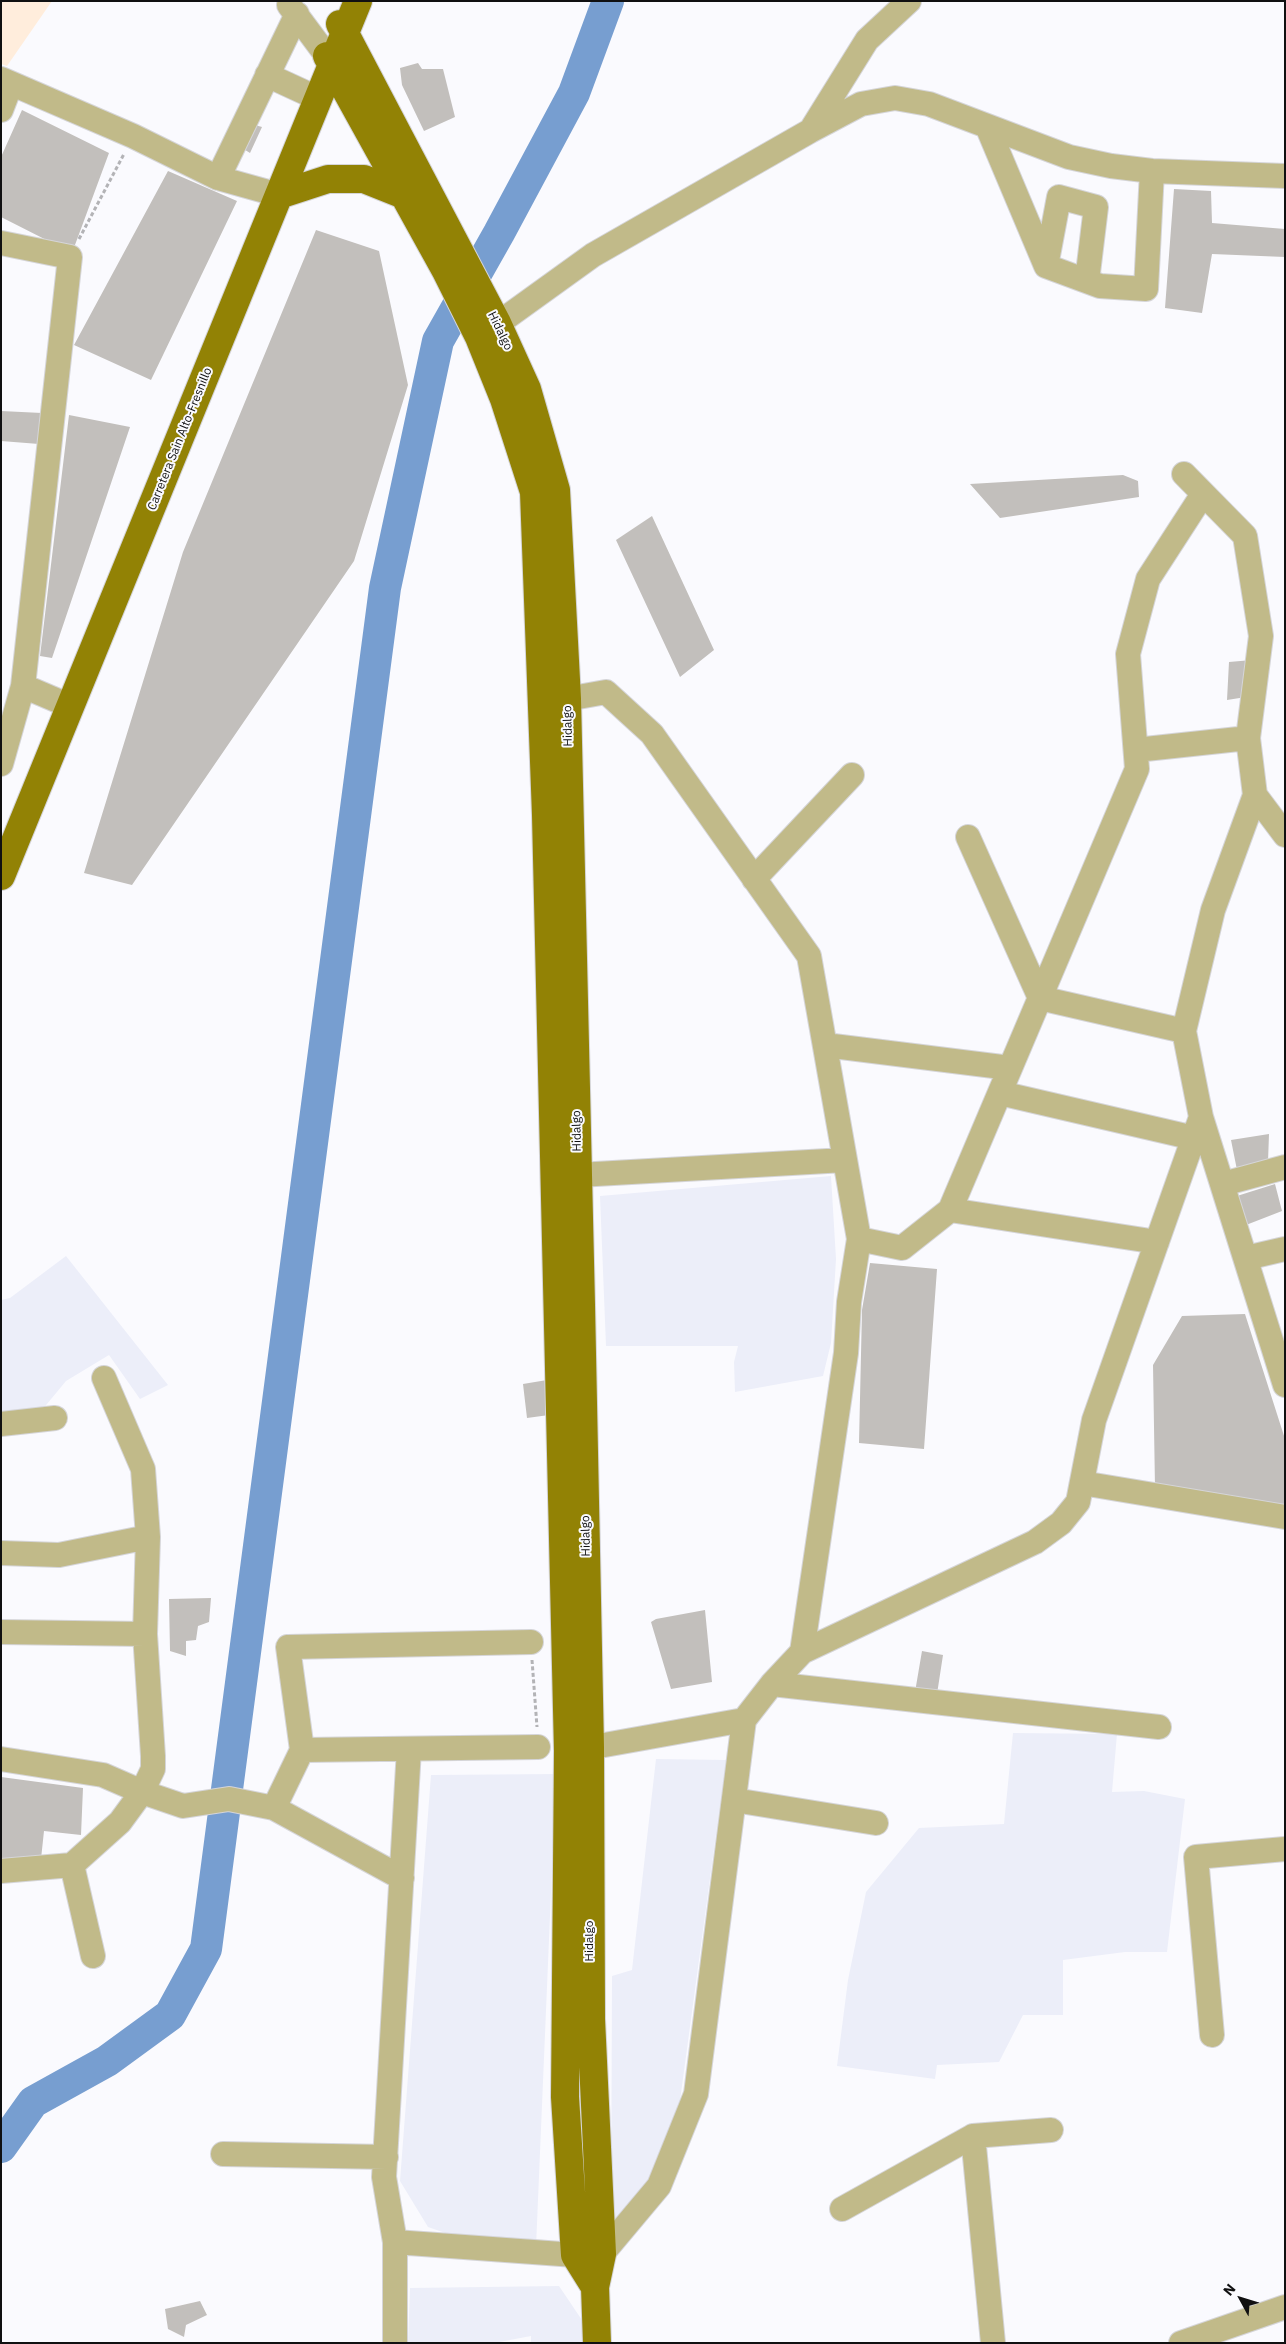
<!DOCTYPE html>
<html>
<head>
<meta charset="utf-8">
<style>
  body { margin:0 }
  #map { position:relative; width:1286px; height:2344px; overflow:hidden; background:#fafafe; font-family:"IBM Plex Sans",sans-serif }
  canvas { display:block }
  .frame { position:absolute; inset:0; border:2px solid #101011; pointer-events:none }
  .north { position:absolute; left:1216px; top:2274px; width:50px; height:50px; -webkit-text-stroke:4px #fafafe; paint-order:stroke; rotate:309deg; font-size:14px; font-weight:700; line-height:20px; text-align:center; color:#101011 }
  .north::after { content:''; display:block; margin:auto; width:18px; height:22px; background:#101011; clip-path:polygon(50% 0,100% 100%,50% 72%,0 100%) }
</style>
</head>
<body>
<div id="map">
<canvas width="1286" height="2344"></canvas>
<div class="frame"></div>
<div class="north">N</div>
</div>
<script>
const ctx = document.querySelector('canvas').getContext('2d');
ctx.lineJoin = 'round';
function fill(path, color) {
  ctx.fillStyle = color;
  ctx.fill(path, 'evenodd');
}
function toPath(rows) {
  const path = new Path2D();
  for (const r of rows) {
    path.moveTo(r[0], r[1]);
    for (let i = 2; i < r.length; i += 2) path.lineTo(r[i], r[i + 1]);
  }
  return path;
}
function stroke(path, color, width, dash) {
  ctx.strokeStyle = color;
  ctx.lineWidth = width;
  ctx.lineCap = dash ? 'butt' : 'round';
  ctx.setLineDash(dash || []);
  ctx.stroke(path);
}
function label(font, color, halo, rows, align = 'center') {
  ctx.font = font + ' "IBM Plex Sans",sans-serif';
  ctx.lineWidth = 4;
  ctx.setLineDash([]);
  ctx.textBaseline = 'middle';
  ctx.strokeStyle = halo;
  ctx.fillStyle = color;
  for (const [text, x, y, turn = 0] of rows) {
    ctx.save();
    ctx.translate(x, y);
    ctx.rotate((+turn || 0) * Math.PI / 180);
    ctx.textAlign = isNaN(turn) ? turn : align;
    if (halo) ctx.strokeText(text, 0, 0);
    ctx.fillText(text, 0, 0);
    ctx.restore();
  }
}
const built = toPath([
  [831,1176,836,1259,831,1343,823,1376,735,1392,734,1362,738,1346,606,1346,600,1196],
  [66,1256,168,1385,140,1399,109,1355,66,1381,42,1410,1,1415,1,1300,10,1298],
  [1013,1733,1117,1734,1112,1792,1144,1791,1185,1799,1167,1952,1125,1952,1063,1960,1063,2015,1023,2015,999,2062,937,2065,935,2079,837,2066,848,1980,866,1892,919,1828,1004,1824],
  [656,1759,726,1760,679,2108,658,2167,611,2236,612,1976,632,1970],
  [556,1774,536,2247,460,2238,428,2227,400,2181,431,1775],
  [559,2286,586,2326,584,2343,531,2343,531,2336,494,2343,408,2343,410,2288]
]);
const industrial = toPath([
  [1,1,52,1,7,66,1,64]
]);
const river = toPath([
  [1,2147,33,2102,107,2061,170,2015,206,1949,385,588,438,341,499,233,574,93,608,1]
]);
const building = toPath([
  [418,63,422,69,443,69,455,117,424,131,402,85,400,68],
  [22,110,109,153,72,253,1,217,1,157],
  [255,125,262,127,250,153,242,148],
  [168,171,237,201,151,380,74,345],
  [1174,189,1211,191,1212,223,1285,229,1285,257,1212,254,1202,313,1165,308],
  [316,230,379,251,408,385,354,561,132,885,84,873,183,552],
  [1,411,42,413,39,444,1,441],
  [69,415,130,427,52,658,40,656],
  [1123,475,1138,481,1139,497,1000,518,970,484],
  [652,516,714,650,680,677,616,540],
  [1252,660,1246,697,1227,700,1229,662],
  [1269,1134,1268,1162,1237,1170,1231,1140],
  [1275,1184,1282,1211,1246,1225,1237,1196],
  [870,1263,937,1269,924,1449,859,1443,862,1310],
  [1245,1314,1285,1439,1285,1507,1155,1488,1153,1365,1182,1316],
  [547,1380,549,1415,527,1418,523,1384],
  [211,1598,209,1622,198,1626,196,1640,186,1641,186,1656,170,1651,169,1599],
  [705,1610,712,1682,671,1689,651,1622,656,1619],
  [922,1651,943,1655,937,1694,915,1692],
  [1,1777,83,1788,81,1835,44,1831,41,1859,1,1862],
  [200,2301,207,2315,186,2325,184,2337,168,2329,165,2309]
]);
const path = toPath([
  [79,239,124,154],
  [532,1660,537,1727]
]);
const minor = toPath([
  [289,5,327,56],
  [267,75,319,99],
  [1,79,133,136,218,178,279,195],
  [1,110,11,84],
  [987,126,1046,266,1100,286,1146,289,1152,171],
  [811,130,867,40,909,1],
  [218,178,297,14],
  [1,243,70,257,23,686,1,764],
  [1046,266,1059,197,1096,207,1087,281],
  [482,335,593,255,810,131,861,104,895,98,929,104,1069,157,1111,166,1152,171,1285,176],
  [1184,474,1245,536,1261,636,1248,738,1255,795,1213,910,1184,1031,1201,1117,1285,1385],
  [23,686,70,706],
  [549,699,567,699,606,692,652,734,809,956,859,1239,849,1302,846,1353,802,1652],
  [1136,750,1248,738],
  [1255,795,1285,835],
  [968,837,1040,998,1184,1031],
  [754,879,852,775],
  [825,1045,1010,1068],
  [1000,1093,1194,1138],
  [560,1176,845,1160],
  [1223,1184,1285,1167],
  [950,1210,1157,1242],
  [859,1239,902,1248,950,1210,1137,769,1128,654,1148,579,1203,494],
  [1246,1258,1285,1249],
  [1,1424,55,1418],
  [1082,1483,1285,1517],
  [1,1553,59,1555,148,1537],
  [1,1632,145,1634],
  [772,1684,1159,1727],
  [302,1750,538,1747],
  [571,1751,744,1720],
  [1,1759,103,1775,142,1792,183,1806,229,1799,274,1808,402,1878],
  [734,1800,876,1823],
  [274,1808,302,1750,288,1647,531,1642],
  [1,1871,72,1865],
  [93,1956,72,1865,120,1822,142,1792,153,1769,153,1756,145,1634,148,1537,143,1469,104,1378],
  [1212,2035,1196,1857,1285,1849],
  [973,2136,993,2343],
  [223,2154,386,2157],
  [842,2209,973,2136,1051,2130],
  [395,2242,575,2255,602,2254,659,2186,696,2094,744,1720,772,1684,802,1652,1035,1542,1061,1523,1078,1502,1094,1420,1201,1117],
  [395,2343,395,2242,384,2177,409,1749],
  [1181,2343,1285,2307]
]);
const major = toPath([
  [340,24,497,323,527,389,556,490,567,699,581,1305,590,1748,591,2019,602,2254,595,2287,597,2343],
  [327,56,446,271,479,337,504,399,534,492,546,815,568,1751,565,2097,575,2255,595,2287],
  [279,195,328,179,364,179,404,195],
  [1,876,358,1]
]);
const streetNames = [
  ["Hidalgo",500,331,64],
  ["Carretera Sain Alto-Fresnillo",180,439,-68],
  ["Hidalgo",568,726,-91],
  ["Hidalgo",577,1131,-91],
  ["Hidalgo",586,1536,-91],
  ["Hidalgo",590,1941,-90]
];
fill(built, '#eceef9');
fill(industrial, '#ffeddc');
stroke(river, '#779ed0', 32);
fill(building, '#c2bfbc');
stroke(minor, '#d5d5d8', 26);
stroke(major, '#d5d5d8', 30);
stroke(path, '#b3b3b6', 3, [4, 2.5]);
stroke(minor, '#c1ba89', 24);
stroke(major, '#928205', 28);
label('12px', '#101011', '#fafafe', streetNames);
</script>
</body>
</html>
